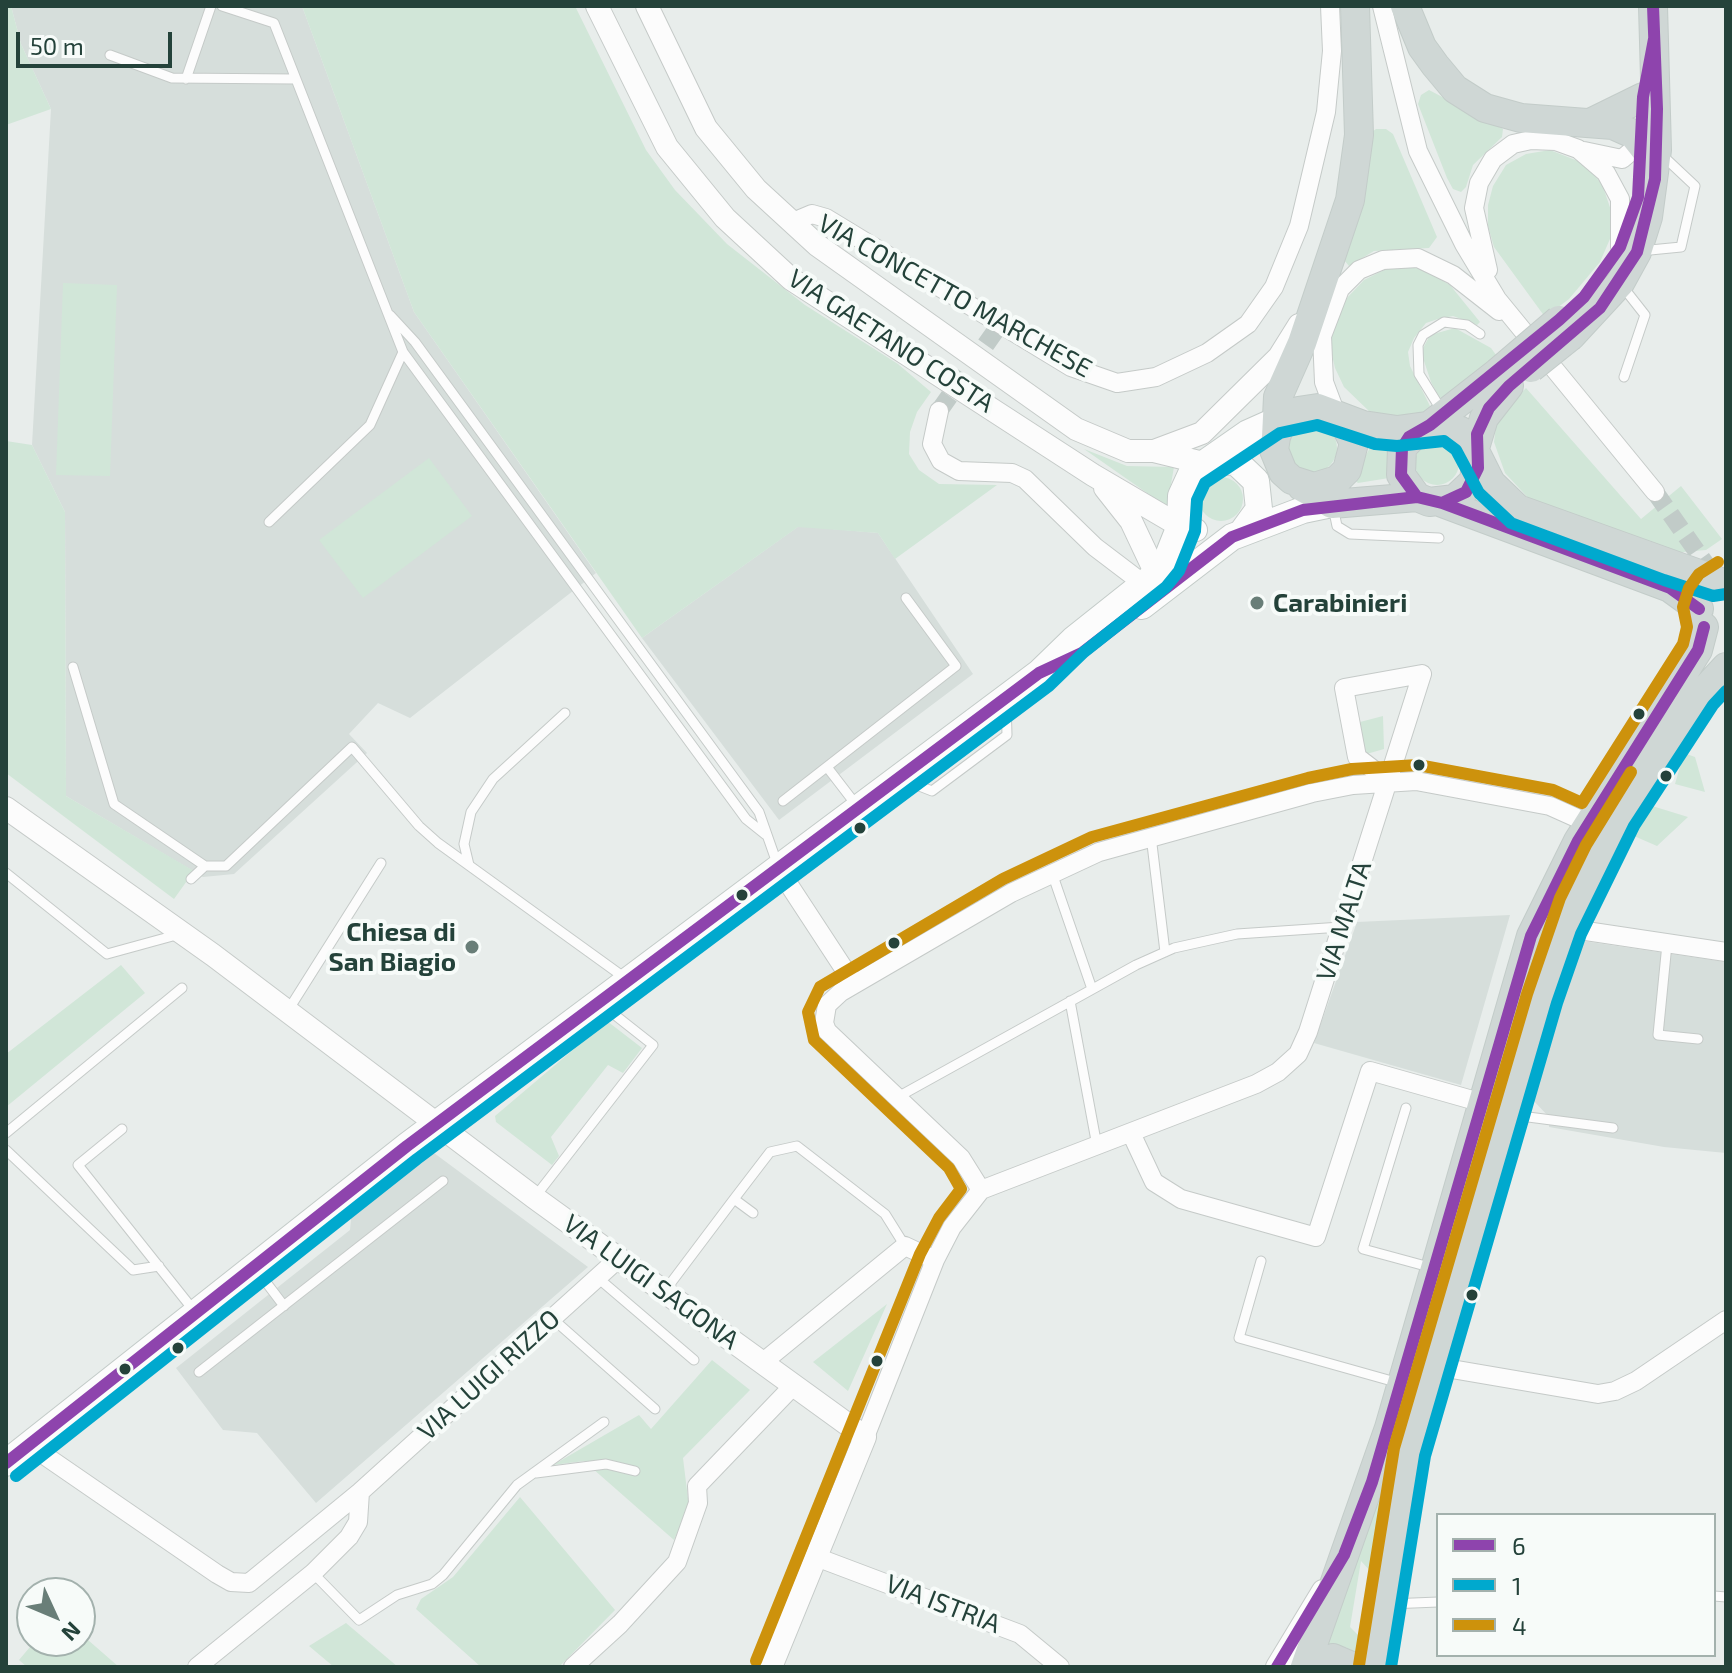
<!DOCTYPE html>
<html>
<head>
<meta charset="utf-8">
<style>
  body { margin:0 }
  #map { position:relative; width:1732px; height:1673px; overflow:hidden; background:#e8edeb; font-family:"Exo 2",sans-serif }
  canvas { display:block }
  .frame { position:absolute; inset:0; border:8px solid #24423a; pointer-events:none }
  .legend { position:absolute; left:1436px; top:1513px; width:280px; height:144px; box-sizing:border-box; background:#f7fbf9; border:2px solid #a3b1ad; margin:0; padding:10px 14px; list-style:none; font-size:24px; color:#24423a }
  .legend li { display:flex; align-items:center; gap:16px; height:40px }
  .legend b { width:40px; border:2px solid #a3b1ad }
  .north { position:absolute; left:16px; top:1577px; width:80px; height:80px; box-sizing:border-box; background:#f7fbf9; border:2px solid #a3b1ad; border-radius:50%; rotate:134deg; font-size:22px; font-weight:700; line-height:32px; text-align:center; color:#24423a }
  .north::after { content:''; display:block; margin:auto; width:28px; height:36px; background:#697e78; clip-path:polygon(50% 0,100% 100%,50% 72%,0 100%) }
  .scale { position:absolute; left:16px; top:32px; width:156px; height:36px; box-sizing:border-box; border:4px solid #24423a; border-top:0; padding-left:10px; font-size:24px; line-height:28px; white-space:nowrap; color:#24423a; -webkit-text-stroke:6px #f7fbf9; paint-order:stroke }
</style>
</head>
<body>
<div id="map">
<canvas width="1732" height="1673"></canvas>
<div class="frame"></div>
<ul class="legend">
<li><b style="height:10px;background:#8e44ad"></b>6</li>
<li><b style="height:10px;background:#00a9ce"></b>1</li>
<li><b style="height:10px;background:#cd920c"></b>4</li>
</ul>
<div class="north">N</div>
<div class="scale">50 m</div>
</div>
<script>
const ctx = document.querySelector('canvas').getContext('2d');
ctx.lineJoin = 'round';
function fill(path, color) {
  ctx.fillStyle = color;
  ctx.fill(path, 'evenodd');
}
function toPath(rows) {
  const path = new Path2D();
  for (const r of rows) {
    if (r.length === 3) {
      path.moveTo(r[0] + r[2], r[1]);
      path.arc(r[0], r[1], r[2], 0, 2 * Math.PI);
      continue;
    }
    path.moveTo(r[0], r[1]);
    for (let i = 2; i < r.length; i += 2) path.lineTo(r[i], r[i + 1]);
  }
  return path;
}
function stroke(path, color, width, dash) {
  ctx.strokeStyle = color;
  ctx.lineWidth = width;
  ctx.lineCap = dash ? 'butt' : 'round';
  ctx.setLineDash(dash || []);
  ctx.stroke(path);
}
function label(font, color, halo, rows, align = 'center') {
  ctx.font = font + ' "Exo 2",sans-serif';
  ctx.lineWidth = 8;
  ctx.setLineDash([]);
  ctx.textBaseline = 'middle';
  ctx.strokeStyle = halo;
  ctx.fillStyle = color;
  for (const [text, x, y, turn = 0] of rows) {
    ctx.save();
    ctx.translate(x, y);
    ctx.rotate((+turn || 0) * Math.PI / 180);
    ctx.textAlign = isNaN(turn) ? turn : align;
    if (halo) ctx.strokeText(text, 0, 0);
    ctx.fillText(text, 0, 0);
    ctx.restore();
  }
}
const built = toPath([
  [11,6,302,6,414,312,596,573,410,718,378,703,349,734,367,753,234,874,203,877,66,796,65,512,32,445,51,109,21,44],
  [799,526,878,533,973,674,779,820,642,638],
  [1510,915,1461,1085,1314,1043,1357,922],
  [1583,941,1726,962,1726,1153,1664,1147,1549,1127,1549,1117,1531,1098],
  [434,1153,588,1267,316,1503,257,1433,223,1430,176,1368,350,1230,352,1209]
]);
const green = toPath([
  [6,6,11,6,21,44,51,109,6,125],
  [302,6,575,6,646,150,675,190,727,244,805,305,898,364,931,392,917,412,910,432,909,454,919,470,939,484,997,485,895,559,878,533,798,527,642,638,414,312],
  [1429,90,1503,129,1502,137,1473,165,1466,187,1461,192,1453,189,1447,178,1418,104,1421,95],
  [1376,129,1386,129,1393,134,1437,237,1429,248,1374,251,1349,266,1344,260,1369,134],
  [1550,150,1583,163,1602,184,1616,225,1600,262,1569,299,1545,317,1494,247,1488,226,1488,205,1493,186,1506,165,1526,154],
  [1408,266,1426,271,1450,285,1480,322,1477,325,1453,316,1438,319,1426,323,1414,338,1408,352,1410,366,1430,406,1427,411,1411,417,1371,413,1344,387,1335,368,1330,346,1334,324,1346,299,1364,280,1388,268],
  [63,283,117,285,110,476,56,475],
  [1455,328,1491,348,1499,359,1447,401,1439,397,1431,382,1421,352,1430,335],
  [1526,388,1641,519,1681,486,1722,539,1706,550,1672,553,1532,502,1505,473,1494,442,1496,426,1503,412],
  [1312,448,25],
  [6,441,32,445,65,512,66,796,194,871,174,899,6,773],
  [1437,463,22],
  [1373,442,1390,446,1387,465,1389,478,1358,483,1353,479],
  [1084,449,1127,466,1174,467,1167,507],
  [429,458,472,516,363,598,319,540],
  [1221,499,22],
  [1383,716,1384,749,1363,755,1360,722],
  [1684,753,1695,757,1705,792,1675,784],
  [1649,805,1688,817,1657,846,1634,836],
  [121,965,145,993,6,1107,6,1054],
  [607,1021,642,1048,623,1073,608,1065,551,1137,559,1156,552,1165,496,1122,495,1116],
  [887,1304,848,1391,813,1362],
  [712,1360,750,1390,683,1458,689,1507,674,1540,584,1461,553,1465,639,1415,651,1429],
  [1401,1417,1408,1422,1372,1573,1361,1561,1350,1627,1367,1644,1364,1656,1345,1647,1325,1644],
  [520,1497,615,1610,559,1667,481,1667,416,1609,421,1599,453,1577],
  [346,1623,398,1667,334,1667,309,1646],
  [80,1633,119,1667,27,1667,19,1660,35,1641,80,1641]
]);
const minorTunnel = toPath([
  [939,411,1001,323],
  [1655,492,1726,593]
]);
const service = toPath([
  [222,6,274,23,403,352,746,819,766,835],
  [110,55,172,78,295,79],
  [186,79,211,6],
  [1640,251,1681,247,1695,186,1662,155],
  [1623,287,1645,315,1624,377],
  [390,315,415,342,759,812,778,866],
  [1442,411,1419,374,1418,345,1423,335,1444,322,1467,325,1480,334],
  [1333,507,1337,526,1350,534,1439,538],
  [269,522,370,425,403,352],
  [73,667,114,804,205,866],
  [827,767,857,806],
  [904,780,932,791,1007,735,1006,702],
  [783,801,956,666,906,598],
  [1151,836,1165,952],
  [469,865,464,844,471,812,493,779,565,713],
  [6,873,107,954,180,934],
  [1052,873,1092,989],
  [191,879,205,866,226,866,352,747,419,826,438,843,625,978],
  [1667,944,1658,1035,1698,1039],
  [1070,1001,1097,1146],
  [287,1012,381,863],
  [896,1098,1136,965,1174,948,1237,934,1341,927],
  [1406,1108,1363,1249,1433,1268],
  [1513,1115,1613,1128],
  [122,1129,78,1165,195,1312],
  [6,1133,182,988],
  [6,1150,133,1270,159,1266],
  [535,1197,653,1045,601,1004],
  [753,1213,734,1199,770,1152,797,1146,885,1214,905,1246],
  [1261,1261,1239,1338,1399,1383],
  [256,1269,284,1306],
  [598,1278,694,1360],
  [664,1292,734,1199],
  [553,1319,655,1409],
  [199,1372,443,1181],
  [536,1473,606,1464,635,1471],
  [313,1573,359,1620,397,1595,432,1584,443,1575,517,1485,604,1422],
  [1714,1596,1726,1597],
  [1389,1604,1438,1602]
]);
const minor = toPath([
  [1382,6,1418,151,1464,244,1497,299,1655,492],
  [1584,151,1622,159,1646,139],
  [793,222,812,214,826,218,1071,367,1117,383,1156,377,1207,353,1248,324,1274,287,1299,226,1326,112,1332,51,1330,6],
  [1488,270,1474,208,1479,183,1493,159,1513,144,1531,140,1556,141,1578,149,1606,173,1620,199,1620,247],
  [939,411,932,444,941,461,959,471,1012,473,1025,479,1095,547,1145,585],
  [1336,414,1324,382,1322,336,1340,289,1359,270,1383,260,1418,258,1453,275,1499,311],
  [778,868,854,984],
  [1566,928,1726,952],
  [1131,1133,1154,1182,1181,1199,1316,1237,1370,1071,1483,1103],
  [981,1190,961,1158,827,1031,824,1023,827,1005,841,992,1011,893,1099,852,1312,793,1353,785,1416,781,1550,806,1588,823],
  [762,1363,905,1246,935,1260],
  [1434,1366,1598,1394,1615,1391,1636,1381,1726,1320],
  [865,1437,935,1260,952,1227,981,1190,1256,1084,1278,1072,1298,1054,1308,1032,1422,674,1344,688,1357,757,1388,781],
  [28,1444,217,1574,231,1582,249,1583,360,1492,619,1258],
  [816,1557,1020,1634,1060,1667],
  [197,1667,313,1573,349,1537,358,1522,360,1492],
  [573,1667,620,1624,677,1562,698,1503,697,1486,793,1386]
]);
const tertiary = toPath([
  [597,6,667,147,725,218,791,279,1093,475,1180,526,1196,530],
  [647,6,706,128,756,189,817,245,1076,429,1128,451,1154,451,1203,463],
  [1154,451,1202,433,1279,357,1299,325],
  [1105,488,1131,521,1156,574],
  [6,808,213,955,535,1198,865,1437,771,1667],
  [1277,1667,1323,1591]
]);
const secondary = toPath([
  [1209,461,1236,462,1256,481,1259,509,1243,531],
  [1142,606,1232,537,1303,510,1332,504],
  [6,1463,407,1146,1039,673,1073,640,1156,574,1166,561,1180,526,1181,496,1192,472,1248,433,1295,412]
]);
const primary = toPath([
  [1405,6,1422,47,1435,65,1455,89,1485,108,1521,118,1613,125,1633,134,1655,162],
  [1590,123,1643,97],
  [1571,336,1620,283,1637,252,1648,217,1657,150,1653,6],
  [1342,419,1354,443,1347,470,1337,480,1314,487,1292,480,1283,472,1274,450,1276,437,1280,426,1298,411,1318,408,1363,425,1397,430,1441,424,1461,431,1477,455,1474,481,1455,499,1429,502,1417,497,1401,475,1402,448,1420,429],
  [1430,425,1498,372],
  [1276,437,1278,397,1302,343,1350,200,1359,135,1355,6],
  [1475,448,1484,418,1509,386],
  [1477,455,1491,483,1518,509,1716,580],
  [1302,487,1332,504,1417,497],
  [1442,503,1670,588,1699,609],
  [1305,1667,1389,1428,1531,936,1578,841,1698,650,1704,627],
  [1311,1667,1333,1658,1354,1667],
  [1375,1667,1409,1452,1542,998,1566,928,1620,818,1700,695,1726,667]
]);
const primaryBridge = toPath([
  [1531,368,1571,336],
  [1498,372,1559,320]
]);
const bus1 = toPath([
  [1653,6,1657,109,1655,179,1637,252,1600,308,1509,386,1489,408,1477,434,1478,468,1466,492,1442,503,1417,497,1401,475,1402,448,1409,437,1430,425,1559,320,1584,297,1620,247,1638,197,1643,97,1654,39],
  [6,1463,407,1146,1039,673,1082,653,1232,537,1303,510,1417,497,1442,503,1670,588,1699,609],
  [1277,1667,1344,1555,1372,1482,1531,936,1578,841,1698,650,1704,627]
]);
const bus2 = toPath([
  [16,1476,417,1159,1049,686,1084,652,1166,587,1179,571,1195,531,1197,500,1205,483,1280,433,1317,425,1375,444,1397,446,1444,441,1456,450,1479,493,1511,523,1664,580,1713,596,1726,594],
  [1391,1667,1425,1456,1557,1003,1581,934,1634,826,1713,705,1726,691]
]);
const bus3 = toPath([
  [756,1661,920,1254,939,1218,961,1189,949,1168,814,1040,808,1012,820,987,1003,879,1092,837,1308,778,1352,769,1418,765,1553,790,1582,803,1683,644,1687,627,1683,607,1689,588,1699,574,1718,562],
  [1359,1665,1394,1448,1527,994,1560,898,1586,845,1631,772]
]);
const markers = [
  [1257,603,8,"#697e78"],
  [1639,714,7,"#24423a"],
  [1419,765,7,"#24423a"],
  [1666,776,7,"#24423a"],
  [860,828,7,"#24423a"],
  [742,895,7,"#24423a"],
  [894,943,7,"#24423a"],
  [472,947,8,"#697e78"],
  [1472,1295,7,"#24423a"],
  [178,1348,7,"#24423a"],
  [877,1361,7,"#24423a"],
  [125,1369,7,"#24423a"]
];
const streetNames = [
  ["VIA CONCETTO MARCHESE",955,296,29],
  ["VIA GAETANO COSTA",891,341,33],
  ["VIA MALTA",1344,921,-72],
  ["VIA LUIGI SAGONA",651,1282,36],
  ["VIA LUIGI RIZZO",489,1375,-42],
  ["VIA ISTRIA",943,1604,21]
];
const poiNames = [
  ["Carabinieri",1273,603],
  ["Chiesa di",456,932,"right"],
  ["San Biagio",456,962,"right"]
];
fill(built, '#d6dedb');
fill(green, '#d1e6d8');
stroke(minorTunnel, '#c1cbc8', 18, [18, 9]);
stroke(service, '#c5cac8', 11);
stroke(minor, '#c5cac8', 20);
stroke(tertiary, '#c5cac8', 24);
stroke(secondary, '#c3cbc8', 28);
stroke(primary, '#c3ccc9', 30);
stroke(service, '#fcfcfc', 9);
stroke(minor, '#fcfcfc', 18);
stroke(tertiary, '#fcfcfc', 22);
stroke(secondary, '#fcfcfc', 26);
stroke(primary, '#cfd7d5', 28);
stroke(primaryBridge, '#c3ccc9', 30, []);
stroke(primaryBridge, '#cfd7d5', 28);
stroke(bus1, '#8e44ad', 12);
stroke(bus2, '#00a9ce', 12);
stroke(bus3, '#cd920c', 12);
for (const [x, y, r, color] of markers) {
  const dot = new Path2D();
  dot.arc(x, y, r, 0, 2 * Math.PI);
  ctx.fillStyle = color;
  ctx.fill(dot);
  stroke(dot, '#f7fbf9', 3);
}
label('26px', '#24423a', '#f7fbf9', streetNames);
label('bold 26px', '#24423a', '#f7fbf9', poiNames, 'left');
</script>
</body>
</html>
